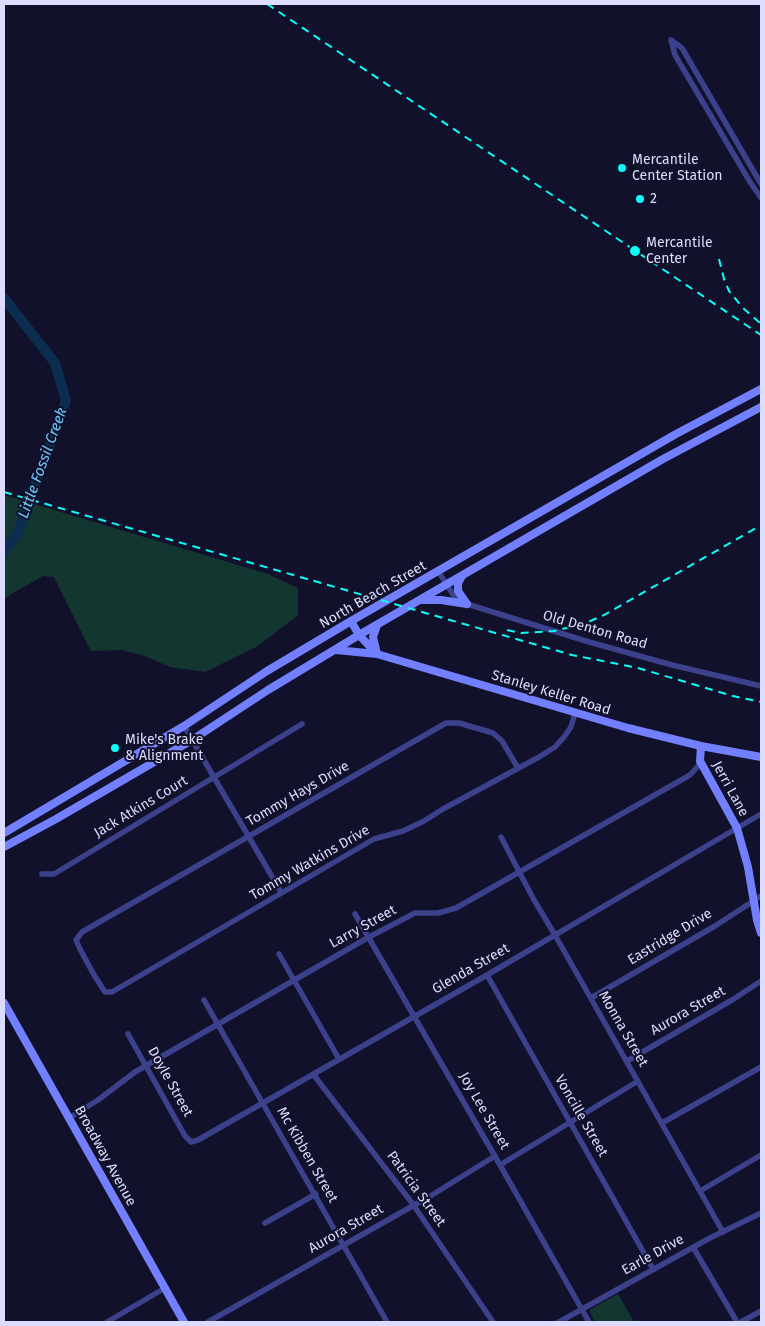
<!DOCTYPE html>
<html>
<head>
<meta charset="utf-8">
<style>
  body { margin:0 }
  #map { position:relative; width:765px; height:1326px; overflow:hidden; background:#12112c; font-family:"Fira Sans",sans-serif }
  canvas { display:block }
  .frame { position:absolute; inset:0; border:5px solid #dbdcff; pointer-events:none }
</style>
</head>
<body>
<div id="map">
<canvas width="765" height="1326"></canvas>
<div class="frame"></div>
</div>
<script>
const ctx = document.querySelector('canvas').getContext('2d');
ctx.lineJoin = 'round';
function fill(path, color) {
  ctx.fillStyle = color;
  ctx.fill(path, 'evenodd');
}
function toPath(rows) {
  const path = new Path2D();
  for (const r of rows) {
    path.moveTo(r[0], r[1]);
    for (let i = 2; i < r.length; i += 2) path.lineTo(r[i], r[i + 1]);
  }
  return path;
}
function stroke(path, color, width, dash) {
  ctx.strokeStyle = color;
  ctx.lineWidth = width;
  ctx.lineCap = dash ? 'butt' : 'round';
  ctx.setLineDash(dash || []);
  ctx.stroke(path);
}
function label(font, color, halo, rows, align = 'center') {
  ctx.font = font + ' "Fira Sans",sans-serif';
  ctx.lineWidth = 4;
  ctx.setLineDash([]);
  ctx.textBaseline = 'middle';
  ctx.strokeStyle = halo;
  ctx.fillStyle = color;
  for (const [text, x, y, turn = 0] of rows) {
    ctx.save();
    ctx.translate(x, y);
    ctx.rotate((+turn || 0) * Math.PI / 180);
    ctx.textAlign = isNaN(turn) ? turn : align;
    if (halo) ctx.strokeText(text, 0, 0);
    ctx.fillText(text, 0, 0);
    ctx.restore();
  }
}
const green = toPath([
  [4,495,268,574,298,588,298,615,258,646,205,672,170,667,145,656,122,650,91,651,54,577,43,576,11,594,4,600],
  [618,1294,634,1322,595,1322,589,1310]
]);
const river = toPath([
  [4,298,55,363,66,401,17,534,4,553]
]);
const street = toPath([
  [671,40,675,55,750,182,761,198],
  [671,40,682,48,761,184],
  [438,571,454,596,467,604,589,642,672,665,761,686],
  [184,726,281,892],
  [518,768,502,741,493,733,459,723,446,723,82,932,76,940,80,949,94,975,105,992,112,992,374,839,403,831,424,821,443,809,539,757,555,747,564,737,571,727,575,713],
  [501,837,534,900,555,935,723,1232],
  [42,874,54,874,302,724],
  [355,914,500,1165,589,1322],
  [279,954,339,1059],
  [487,975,653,1269],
  [591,998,715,926,761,896],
  [204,1000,387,1322],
  [128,1034,185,1136,191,1142,198,1140,487,975,761,814],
  [627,1061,732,1000,761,981],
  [313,1074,412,1203,493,1322],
  [69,1118,98,1100,135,1072,369,937,415,913,438,913,456,908,690,775,698,766,700,761],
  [662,1123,761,1067],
  [500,1165,638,1081],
  [700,1191,761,1155],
  [265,1223,316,1194],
  [693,1247,737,1322],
  [107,1322,165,1288],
  [208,1322,432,1195,495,1156],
  [559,1322,708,1239,761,1213],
  [741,1322,761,1311]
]);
const secondary = toPath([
  [462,576,458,583,458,591,467,604],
  [422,600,441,600,467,604],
  [351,621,359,635,377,654,628,728,701,746,761,757],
  [336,650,377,654,373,637,377,625],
  [701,746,700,761,737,828,748,867,757,920,761,933],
  [4,833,184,726,267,671,351,621,676,434,761,389],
  [4,847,56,819,192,740,268,690,359,635,663,459,761,407],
  [4,1003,184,1322]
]);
const rail = toPath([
  [267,4,761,335],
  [719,259,724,279,729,291,743,308,761,324],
  [4,492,572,655,638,668,733,696,761,702],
  [507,630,521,633,554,631,586,623,604,615,758,527]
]);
const markers = [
  [622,168,5,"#07fffa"],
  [640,199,5,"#07fffa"],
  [635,251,6,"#07fffa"],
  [115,748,5,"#07fffa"]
];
const poiNames = [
  ["Mercantile",632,160],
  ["Center Station",632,176],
  ["2",650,199],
  ["Mercantile",646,243],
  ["Center",646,259],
  ["Mike's Brake",125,740],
  ["& Alignment",125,756]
];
const streetNames = [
  ["North Beach Street",373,595,-30],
  ["Old Denton Road",595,630,16],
  ["Stanley Keller Road",551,693,17],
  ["Jerri Lane",730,789,61],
  ["Tommy Hays Drive",298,794,-30],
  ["Jack Atkins Court",141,807,-31],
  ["Tommy Watkins Drive",310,863,-30],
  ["Larry Street",363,927,-29],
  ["Eastridge Drive",670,937,-31],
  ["Glenda Street",471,969,-30],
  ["Aurora Street",688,1011,-30],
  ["Monna Street",623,1029,60],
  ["Doyle Street",170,1082,61],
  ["Joy Lee Street",484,1111,60],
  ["Voncille Street",581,1116,60],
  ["Mc Kibben Street",307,1155,60],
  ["Broadway Avenue",105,1156,61],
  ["Patricia Street",416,1189,54],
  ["Aurora Street",346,1229,-30],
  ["Earle Drive",653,1255,-29]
];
const waterNames = [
  ["Little Fossil Creek",43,463,-70]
];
fill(green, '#133631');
stroke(river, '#0c2d50', 10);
stroke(street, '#3b418b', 5.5);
stroke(secondary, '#7280ff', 8);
stroke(rail, '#07fffa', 2, [8, 6]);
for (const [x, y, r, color] of markers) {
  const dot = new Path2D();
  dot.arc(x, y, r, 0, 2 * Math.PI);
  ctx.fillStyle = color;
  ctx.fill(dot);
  stroke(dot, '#12112c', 2);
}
label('14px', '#dbdcff', '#12112c', poiNames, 'left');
label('14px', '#dbdcff', '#12112c', streetNames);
label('italic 15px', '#69ccff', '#12112c', waterNames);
</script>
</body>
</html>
